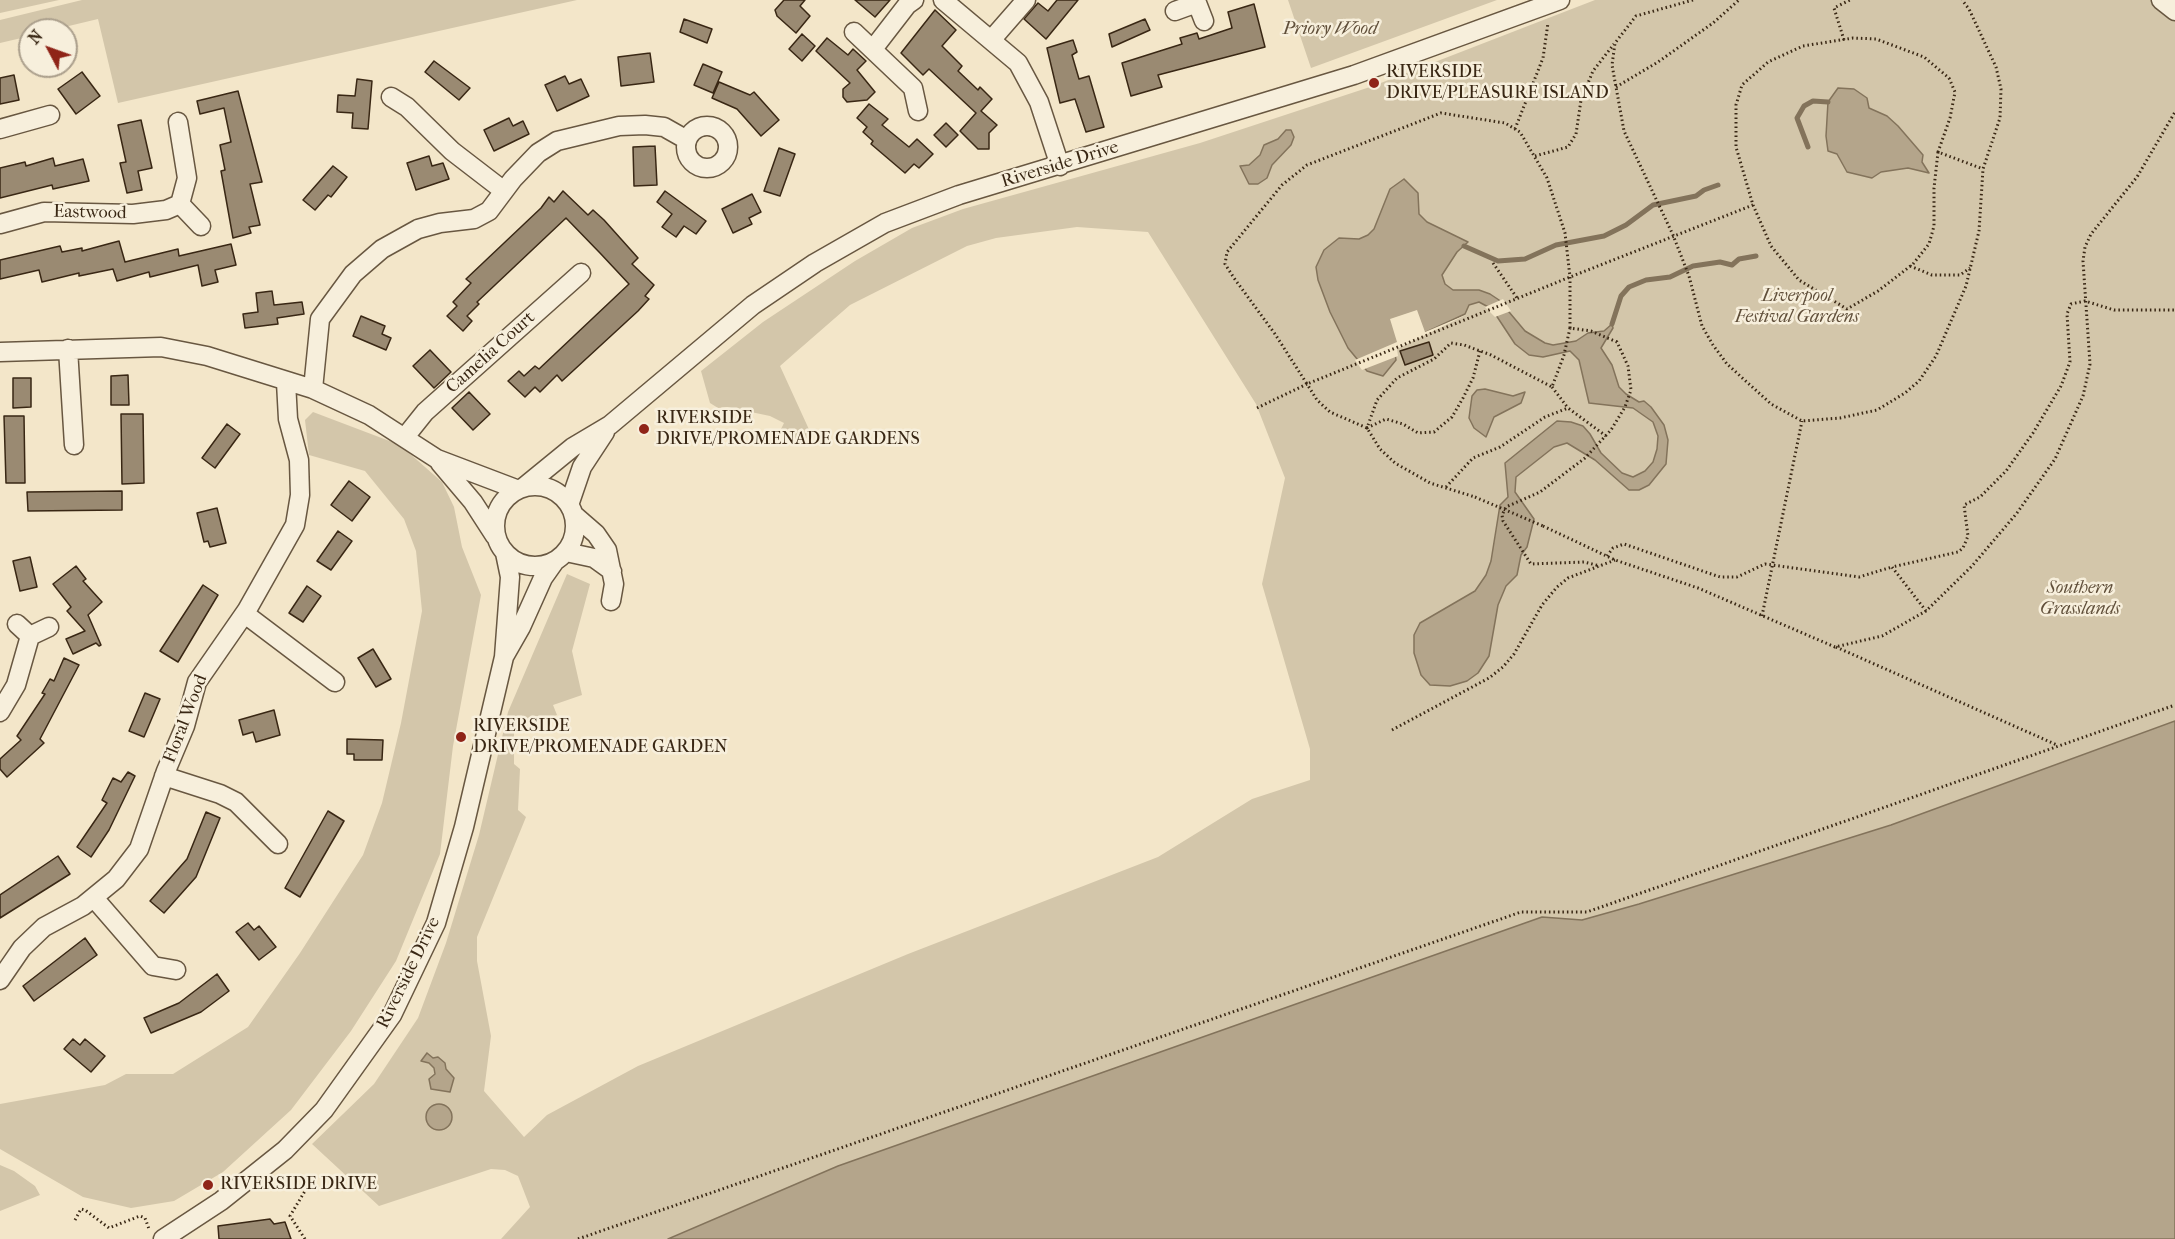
<!DOCTYPE html>
<html>
<head>
<meta charset="utf-8">
<style>
  body { margin:0 }
  #map { position:relative; width:2175px; height:1239px; overflow:hidden; background:#f3e6c9; font-family:"IM FELL French Canon",serif }
  canvas { display:block }
  .north { position:absolute; left:18px; top:18px; width:60px; height:60px; box-sizing:border-box; background:#f7efdc; border:2px solid #ab9f8c; border-radius:50%; rotate:311deg; font-size:16px; font-weight:700; line-height:24px; text-align:center; color:#392714 }
  .north::after { content:''; display:block; margin:auto; width:21px; height:27px; background:#8f2418; clip-path:polygon(50% 0,100% 100%,50% 72%,0 100%) }
</style>
</head>
<body>
<div id="map">
<canvas width="2175" height="1239"></canvas>
<div class="north">N</div>
</div>
<script>
const ctx = document.querySelector('canvas').getContext('2d');
ctx.lineJoin = 'round';
function fill(path, color) {
  ctx.fillStyle = color;
  ctx.fill(path, 'evenodd');
}
function toPath(rows) {
  const path = new Path2D();
  for (const r of rows) {
    if (r.length === 3) {
      path.moveTo(r[0] + r[2], r[1]);
      path.arc(r[0], r[1], r[2], 0, 2 * Math.PI);
      continue;
    }
    path.moveTo(r[0], r[1]);
    for (let i = 2; i < r.length; i += 2) path.lineTo(r[i], r[i + 1]);
  }
  return path;
}
function stroke(path, color, width, dash) {
  ctx.strokeStyle = color;
  ctx.lineWidth = width;
  ctx.lineCap = dash ? 'butt' : 'round';
  ctx.setLineDash(dash || []);
  ctx.stroke(path);
}
function label(font, color, halo, rows, align = 'center') {
  ctx.font = font + ' "IM FELL French Canon",serif';
  ctx.lineWidth = 5;
  ctx.setLineDash([]);
  ctx.textBaseline = 'middle';
  ctx.strokeStyle = halo;
  ctx.fillStyle = color;
  for (const [text, x, y, turn = 0] of rows) {
    ctx.save();
    ctx.translate(x, y);
    ctx.rotate((+turn || 0) * Math.PI / 180);
    ctx.textAlign = isNaN(turn) ? turn : align;
    if (halo) ctx.strokeText(text, 0, 0);
    ctx.fillText(text, 0, 0);
    ctx.restore();
  }
}
const green = toPath([
  [0,0,59,0,0,13],
  [82,0,577,0,118,103,98,19,52,30,30,30,30,36,0,43,0,20],
  [1288,0,1497,0,1311,68],
  [1595,0,2175,0,2175,721,1891,825,1639,904,1582,920,1542,917,838,1166,668,1239,501,1239,530,1207,518,1176,505,1170,491,1169,379,1206,312,1144,374,1084,418,1018,446,943,479,835,508,712,567,574,590,584,572,651,582,695,553,705,557,715,514,727,514,764,520,769,518,810,526,817,477,937,477,961,491,1036,484,1091,524,1137,547,1115,638,1066,908,954,1158,857,1252,799,1310,780,1310,749,1262,584,1285,478,1256,404,1148,232,1077,227,996,238,967,246,850,305,780,366,812,436,797,442,781,429,784,423,770,416,727,407,718,408,710,403,701,371,763,322,855,261,912,228,963,209,1200,143,1373,86],
  [313,412,400,445,442,482,454,507,462,547,481,595,453,746,440,854,396,961,351,1031,291,1110,223,1172,174,1201,131,1208,83,1197,0,1149,0,1104,105,1085,126,1074,173,1074,248,1027,300,953,363,855,382,803,401,723,422,611,416,551,404,519,365,471,309,455,305,420],
  [0,1165,14,1171,35,1186,40,1195,0,1211]
]);
const water = toPath([
  [1838,88,1854,89,1867,98,1869,108,1887,116,1898,126,1923,155,1922,162,1929,173,1908,168,1881,172,1872,178,1847,172,1837,154,1828,151,1826,136,1828,102,1838,88],
  [1286,130,1291,130,1294,137,1291,145,1272,165,1267,178,1258,184,1249,184,1240,166,1249,165,1260,155,1264,145,1278,139,1286,130],
  [1404,179,1418,193,1419,214,1427,222,1468,242,1457,252,1442,275,1445,284,1453,290,1479,290,1490,294,1499,300,1525,331,1545,343,1553,345,1576,341,1588,333,1604,331,1612,324,1613,328,1601,348,1612,365,1619,387,1626,394,1639,402,1644,401,1651,407,1664,425,1668,440,1666,464,1649,485,1639,490,1629,490,1595,460,1567,443,1554,447,1516,477,1515,492,1534,519,1527,547,1521,555,1517,575,1506,586,1498,605,1489,656,1478,673,1467,681,1450,686,1430,685,1421,675,1414,653,1414,635,1420,623,1475,591,1486,575,1491,561,1500,505,1508,497,1505,463,1557,421,1571,422,1583,426,1590,434,1601,453,1622,473,1633,477,1645,471,1653,462,1657,449,1658,436,1653,422,1633,408,1589,403,1579,360,1570,351,1543,357,1529,355,1515,344,1492,309,1479,302,1469,305,1465,314,1394,347,1396,360,1383,376,1367,371,1348,348,1330,312,1318,280,1316,267,1324,250,1339,238,1359,239,1368,235,1374,229,1390,189,1404,179],
  [1485,389,1513,396,1525,392,1521,403,1494,417,1486,437,1474,428,1469,418,1472,396,1477,390,1485,389],
  [2175,721,2175,1239,668,1239,838,1166,1542,917,1582,920,1639,904,1891,825,2175,721],
  [427,1053,433,1058,438,1057,445,1063,446,1069,454,1078,450,1092,431,1089,429,1079,435,1074,434,1068,429,1063,421,1061,427,1053],
  [439,1117,13]
]);
const pier = toPath([
  [1503,299,1511,311,1495,317,1485,307],
  [1417,310,1425,332,1468,314,1397,349,1398,356,1362,370,1355,360,1397,342,1390,319]
]);
const stream = toPath([
  [1808,147,1797,118,1804,106,1813,101,1828,102],
  [1464,246,1498,261,1525,259,1556,245,1604,236,1626,225,1653,205,1696,196,1704,190,1718,185],
  [1612,324,1621,296,1629,287,1646,280,1670,277,1693,266,1720,262,1732,265,1739,259,1756,256]
]);
const building = toPath([
  [784,0,805,0,800,6,810,16,796,33,777,16,775,10,784,0],
  [855,0,890,0,875,17,855,0],
  [1057,0,1078,0,1046,39,1024,19,1038,3,1048,11,1057,0],
  [1254,4,1265,47,1158,75,1162,87,1131,96,1122,63,1182,44,1180,38,1197,33,1199,39,1232,28,1228,12,1254,4],
  [935,10,956,30,942,46,962,66,958,71,978,90,980,87,992,99,981,111,997,125,989,133,989,149,978,149,960,131,976,113,929,69,923,75,901,53,935,10],
  [684,19,712,29,707,43,680,32,684,19],
  [1145,19,1150,30,1112,47,1109,34,1145,19],
  [802,34,815,46,802,61,789,49,802,34],
  [827,38,848,55,853,49,866,61,857,70,875,92,867,100,847,102,843,97,843,89,850,83,816,51,827,38],
  [1073,40,1077,52,1072,55,1079,79,1089,76,1104,127,1086,132,1075,99,1060,103,1047,48,1073,40],
  [650,53,654,82,621,86,618,57,650,53],
  [434,61,470,88,459,100,425,72,434,61],
  [703,64,722,72,713,93,694,85,703,64],
  [82,72,100,96,76,114,58,89,82,72],
  [14,75,19,100,0,104,0,78,14,75],
  [565,76,569,84,581,79,589,96,557,111,545,85,565,76],
  [357,79,372,81,368,129,352,128,353,113,337,112,338,95,355,96,357,79],
  [719,82,750,95,754,92,779,120,761,136,737,109,712,98,719,82],
  [238,91,262,182,250,184,260,225,249,227,251,233,233,238,221,171,225,170,220,145,231,142,224,108,200,114,197,101,238,91],
  [869,104,888,119,882,125,909,147,917,139,933,154,919,168,914,164,905,173,871,144,873,141,863,132,867,127,857,118,869,104],
  [509,118,513,126,523,121,529,134,494,151,484,130,509,118],
  [141,120,152,168,138,171,142,190,127,193,120,163,126,162,118,125,141,120],
  [946,123,958,135,946,147,934,135,946,123],
  [655,146,657,185,634,186,633,147,655,146],
  [779,148,795,154,780,196,764,191,779,148],
  [429,156,432,166,443,163,449,179,416,190,407,163,429,156],
  [53,158,55,166,83,159,89,181,53,189,52,185,0,198,0,168,25,162,26,166,53,158],
  [333,166,347,177,331,197,328,195,315,210,303,200,333,166],
  [563,191,588,215,593,210,604,220,638,258,632,264,654,285,645,296,649,299,638,311,562,381,557,375,540,392,535,387,525,397,508,381,519,371,524,376,535,366,539,369,629,284,600,253,566,218,477,302,479,304,467,316,472,321,463,331,447,316,457,306,453,302,471,283,466,279,541,208,549,197,554,202,563,191],
  [665,191,706,221,696,234,684,226,676,237,662,227,672,214,657,202,665,191],
  [752,194,761,212,749,218,752,224,733,233,722,209,752,194],
  [119,241,125,262,178,249,179,256,231,244,236,265,215,270,218,282,202,286,198,265,150,277,149,272,117,281,113,269,79,276,79,273,42,282,39,270,0,279,0,260,60,246,62,252,82,248,82,251,119,241],
  [272,291,274,305,302,302,304,314,277,318,278,324,245,328,243,314,258,312,256,293,272,291],
  [361,316,385,326,382,334,391,338,386,350,353,336,361,316],
  [1429,342,1433,355,1405,365,1400,351,1429,342],
  [430,350,451,372,434,388,413,366,430,350],
  [128,375,129,405,111,405,111,376,128,375],
  [13,378,31,378,31,407,13,408,13,378],
  [469,392,490,414,473,430,452,408,469,392],
  [121,414,143,414,144,483,122,484,121,414],
  [4,416,24,416,25,483,6,483,4,416],
  [227,424,240,434,215,468,202,458,227,424],
  [349,481,370,497,352,521,331,505,349,481],
  [122,491,122,510,28,511,27,492,122,491],
  [217,508,226,543,210,547,208,541,204,542,197,513,217,508],
  [338,531,352,541,331,570,317,561,338,531],
  [30,557,37,587,20,591,13,561,30,557],
  [76,566,86,579,83,581,102,602,88,615,101,645,99,646,96,643,73,654,66,639,85,631,67,611,71,607,53,584,76,566],
  [203,585,218,595,178,662,160,651,203,585],
  [307,586,321,596,303,622,289,613,307,586],
  [373,649,391,679,376,687,358,658,373,649],
  [64,658,79,665,40,739,44,743,7,777,0,769,0,759,21,740,17,736,45,694,42,693,50,679,54,681,64,658],
  [145,693,160,699,144,737,129,731,145,693],
  [274,710,280,735,256,742,253,732,243,735,239,720,274,710],
  [347,739,383,740,382,760,354,760,354,754,347,754,347,739],
  [128,772,135,776,109,830,91,857,77,847,107,803,102,800,113,778,121,782,128,772],
  [328,811,344,821,300,897,285,888,328,811],
  [206,812,220,818,196,877,164,913,150,901,187,859,206,812],
  [58,856,70,874,0,918,0,895,58,856],
  [248,923,254,930,259,926,276,947,259,960,236,932,248,923],
  [85,938,97,955,34,1001,23,986,85,938],
  [217,974,229,991,201,1012,151,1033,144,1018,179,1003,217,974],
  [73,1039,80,1045,85,1039,105,1056,91,1072,64,1049,73,1039],
  [270,1219,274,1224,285,1222,291,1239,219,1239,218,1226,270,1219]
]);
const path = toPath([
  [1693,0,1636,16,1615,43,1612,65,1624,131,1673,235,1689,276,1702,326,1713,345,1727,364,1771,404,1802,421,1840,418,1877,410,1905,393,1919,381,1936,356,1966,286,1979,231,1983,169,2000,118,2001,89,1996,67,1969,9,1962,0],
  [1844,40,1834,8,1850,0],
  [1616,87,1658,62,1713,23,1739,0],
  [1515,129,1543,58,1548,23],
  [1938,152,1934,188,1934,226,1929,244,1913,264,1878,291,1847,309,1799,280,1771,246,1753,205,1736,147,1736,105,1742,85,1768,62,1803,46,1853,38,1876,39,1924,57,1949,78,1955,92,1950,118,1938,152,1983,169],
  [1535,156,1568,147,1576,134,1581,100,1593,71,1614,44],
  [1493,263,1517,298],
  [1910,266,1932,275,1960,275,1970,268],
  [1570,328,1570,277,1565,233,1547,178,1520,132,1505,123,1441,113,1307,165,1282,185,1227,252,1225,264,1234,278,1275,334,1307,384,1570,277,1753,205],
  [1480,351,1473,378,1463,398,1452,417,1434,432,1418,433,1403,424,1386,419,1367,428,1377,400,1397,378,1434,359,1451,343,1464,345,1491,355,1552,387,1564,355,1570,328,1591,331,1617,342,1628,366,1631,390,1625,407,1611,430,1585,458,1540,492,1506,507,1502,515,1503,521,1531,564,1584,562,1600,566],
  [1552,387,1568,408],
  [1257,408,1307,384,1317,400,1330,412,1367,428,1380,449,1395,463,1430,483,1475,497],
  [1446,487,1473,458,1500,447,1545,417,1568,408,1606,436],
  [1543,526,1615,560,1698,588,1835,647,1882,636,1926,611,1972,566,2017,513,2055,459,2083,396,2090,364,2083,261,2085,247,2091,234,2137,177,2175,112],
  [1607,556,1613,548,1624,544,1720,577,1737,577,1765,564,1859,577,1892,567],
  [1926,611,1892,567,1958,552,1963,548,1968,536,1964,505,1980,497,2006,471,2033,433,2061,386,2070,362,2067,314,2071,304,2085,301,2114,310,2175,310],
  [1762,616,1802,421],
  [1836,647,2057,745],
  [1392,730,1489,678,1503,667,1514,654,1542,605,1557,587,1568,578,1615,560],
  [75,1220,81,1209,85,1210,109,1228,140,1216,145,1218,149,1229],
  [305,1239,290,1216,314,1176],
  [578,1239,1521,912,1587,912,2175,705]
]);
const minor = toPath([
  [943,0,1018,63,1039,102,1060,166],
  [2161,0,2175,11],
  [1175,11,1197,3,1204,21],
  [854,32,913,88,918,111],
  [992,39,1026,0],
  [873,49,907,5,914,0],
  [391,97,407,107,452,151,504,191],
  [707,147,21],
  [0,129,50,115],
  [180,204,201,226],
  [0,224,44,212,133,214,166,210,180,204,187,178,178,122],
  [68,349,74,445],
  [0,352,161,347,207,356,313,389,369,415,437,459,516,489],
  [313,389,320,319,353,274,382,249,418,229,440,223,474,219,489,211,513,179,538,153,557,141,619,126,645,125,664,127,687,140],
  [405,437,425,412,581,273],
  [440,463,473,502,495,536],
  [535,526,40],
  [524,487,573,447,610,425,753,305,815,263,885,223,959,195,1354,75,1560,0],
  [569,505,582,467,605,432],
  [573,514,596,534,607,550,614,584,611,601],
  [566,552,594,558,612,571],
  [245,614,335,682],
  [17,624,30,636],
  [505,655,521,627,543,578,555,561],
  [0,712,16,685,30,636,49,627],
  [164,776,220,794,236,802,278,844],
  [94,898,153,966,176,970],
  [0,980,22,948,44,927,83,906,116,879,139,849,166,771,185,726,197,682,247,610,295,525,300,495,299,460,288,419,286,382],
  [163,1239,221,1201,285,1150,324,1110,392,1015,436,923,464,827,504,657,510,577,505,553]
]);
const pathBridge = toPath([
  [1475,497,1543,526]
]);
const markers = [
  [1374,83,6,"#8f2418"],
  [644,429,6,"#8f2418"],
  [461,737,6,"#8f2418"],
  [208,1185,6,"#8f2418"]
];
const parkNames = [
  ["Priory Wood",1330,30],
  ["Liverpool",1797,297],
  ["Festival Gardens",1797,318],
  ["Southern",2080,589],
  ["Grasslands",2080,610]
];
const poiNames = [
  ["RIVERSIDE",1386,73],
  ["DRIVE/PLEASURE ISLAND",1386,94],
  ["RIVERSIDE",656,419],
  ["DRIVE/PROMENADE GARDENS",656,440],
  ["RIVERSIDE",473,727],
  ["DRIVE/PROMENADE GARDEN",473,748],
  ["RIVERSIDE DRIVE",220,1185]
];
const streetNames = [
  ["Riverside Drive",1060,165,-17],
  ["Eastwood",90,213,1],
  ["Camelia Court",491,353,-42],
  ["Floral Wood",186,719,-69],
  ["Riverside Drive",409,973,-64]
];
fill(green, '#d3c6aa');
fill(water, '#b4a58b');
stroke(water, '#83735b', 1.5);
fill(pier, '#f3e6c9');
stroke(stream, '#83735b', 5);
fill(building, '#9a8a72');
stroke(building, '#392714', 1.5);
stroke(minor, '#685741', 21);
stroke(path, '#392714', 3, [1.5, 3]);
stroke(minor, '#f7efdc', 18);
stroke(pathBridge, '#392714', 3, [1.5, 3]);
for (const [x, y, r, color] of markers) {
  const dot = new Path2D();
  dot.arc(x, y, r, 0, 2 * Math.PI);
  ctx.fillStyle = color;
  ctx.fill(dot);
  stroke(dot, '#f7efdc', 2);
}
label('italic 18px', '#604f3a', '#f7efdc', parkNames);
label('18px', '#392714', '#f7efdc', poiNames, 'left');
label('18px', '#392714', '#f7efdc', streetNames);
</script>
</body>
</html>
